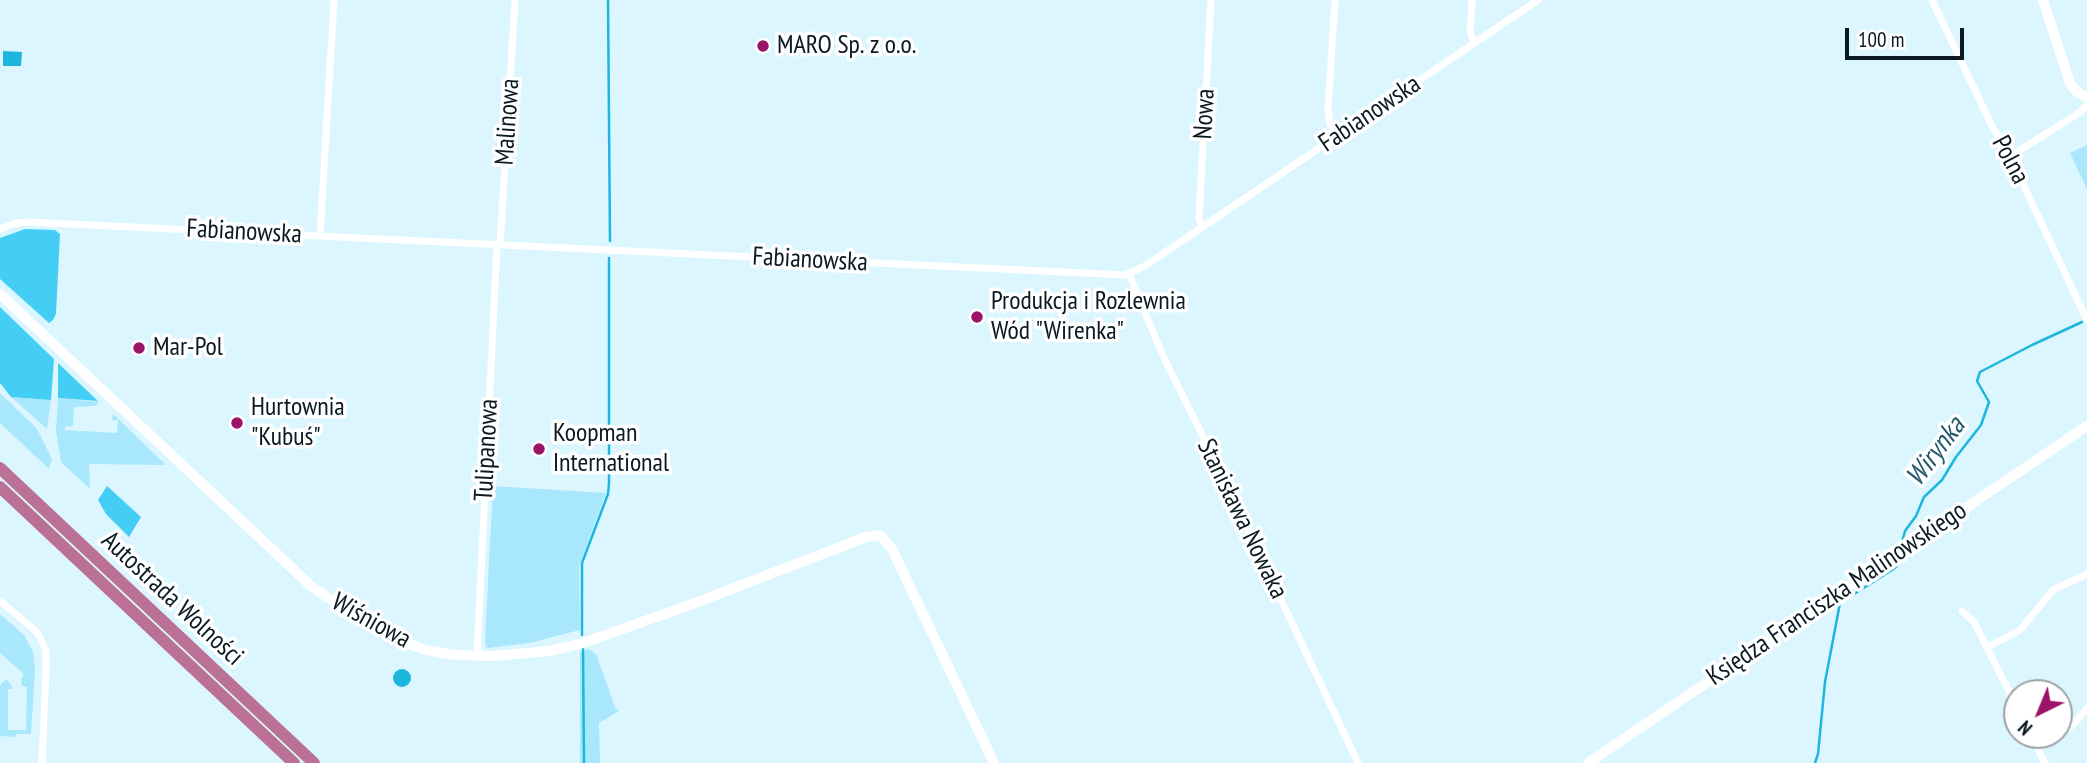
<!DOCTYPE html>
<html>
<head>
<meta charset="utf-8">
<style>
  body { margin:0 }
  #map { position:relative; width:2087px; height:763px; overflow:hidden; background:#dcf6ff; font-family:"PT Sans Narrow",sans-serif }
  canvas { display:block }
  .north { position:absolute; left:2003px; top:679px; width:70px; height:70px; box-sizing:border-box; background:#fff; border:2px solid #9da3a6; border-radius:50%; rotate:223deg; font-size:19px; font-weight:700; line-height:28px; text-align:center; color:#0a1a20 }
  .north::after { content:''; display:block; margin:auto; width:24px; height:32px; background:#9a1568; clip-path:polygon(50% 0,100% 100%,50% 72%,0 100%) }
  .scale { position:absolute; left:1845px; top:28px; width:119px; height:32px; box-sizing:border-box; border:4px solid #0a1a20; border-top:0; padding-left:9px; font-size:21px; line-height:24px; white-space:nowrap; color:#0a1a20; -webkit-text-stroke:5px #fff; paint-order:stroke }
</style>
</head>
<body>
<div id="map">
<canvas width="2087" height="763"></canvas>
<div class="north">N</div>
<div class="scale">100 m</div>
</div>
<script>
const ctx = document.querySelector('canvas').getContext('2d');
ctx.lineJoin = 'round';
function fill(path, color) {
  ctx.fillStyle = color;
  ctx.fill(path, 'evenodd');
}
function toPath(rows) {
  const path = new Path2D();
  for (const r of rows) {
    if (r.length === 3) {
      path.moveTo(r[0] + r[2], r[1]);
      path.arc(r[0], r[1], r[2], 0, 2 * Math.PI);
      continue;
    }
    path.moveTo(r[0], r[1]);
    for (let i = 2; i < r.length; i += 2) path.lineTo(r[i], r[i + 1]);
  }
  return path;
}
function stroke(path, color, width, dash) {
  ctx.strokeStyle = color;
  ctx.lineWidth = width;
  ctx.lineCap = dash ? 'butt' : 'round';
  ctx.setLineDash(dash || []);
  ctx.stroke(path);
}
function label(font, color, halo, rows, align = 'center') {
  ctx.font = font + ' "PT Sans Narrow",sans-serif';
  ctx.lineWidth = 7;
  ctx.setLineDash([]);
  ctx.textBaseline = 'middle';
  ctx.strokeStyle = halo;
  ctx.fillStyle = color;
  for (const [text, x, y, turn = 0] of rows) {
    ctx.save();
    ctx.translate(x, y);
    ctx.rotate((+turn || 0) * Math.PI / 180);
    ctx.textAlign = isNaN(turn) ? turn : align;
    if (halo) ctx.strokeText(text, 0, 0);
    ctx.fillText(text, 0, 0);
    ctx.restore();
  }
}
const green = toPath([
  [2087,145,2087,189,2070,153],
  [0,393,37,429,52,459,49,469,0,423],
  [11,397,51,400,47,429],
  [58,398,99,402,95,406,74,407,73,426,66,426,64,430,117,433,118,420,112,420,113,414,166,465,89,464,90,489,61,462,56,430],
  [493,486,606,493,579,566,580,630,529,643,488,648,486,646,485,640],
  [0,614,24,635,33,652,35,670,31,734,20,734,19,731,19,734,16,734,15,737,0,736,0,685,6,679,12,686,12,689,8,689,8,730,26,730,27,687,22,686,21,679,24,674,0,653],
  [589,649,596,654,615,707,619,711,599,723,600,763,580,763,580,652]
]);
const forest = toPath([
  [25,229,55,230,60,234,56,314,53,320,49,323,0,279,0,238],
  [0,307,54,359,51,400,11,397,0,383],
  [58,363,98,401,58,398],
  [107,486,141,517,129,537,106,514,98,500]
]);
const water = toPath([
  [3,51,22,52,21,66,3,66],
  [402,678,9]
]);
const stream = toPath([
  [608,0,610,241],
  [1902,542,1905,531,1916,516,1924,497,1942,480,1956,457,1981,425,1989,402,1977,381,1980,372,2032,345,2082,322],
  [582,635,582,563,608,494,609,484,609,258],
  [583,649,584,763],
  [1815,763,1818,754,1825,682,1840,603,1895,568,1901,561]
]);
const street = toPath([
  [1335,0,1328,110,1330,124,1337,136],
  [1472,0,1470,32,1474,43],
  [1932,0,1991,124,2014,165,2087,320],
  [2009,157,2079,113,2087,105],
  [1202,227,1199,218,1211,0],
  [0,229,16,223,28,222,1125,275,1145,266,1538,0],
  [320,236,334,0],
  [500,245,515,0],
  [1129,274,1164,358,1226,483,1358,763],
  [0,601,36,631,41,639,46,651,46,671,42,763],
  [1962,611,1974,622,2017,707],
  [1988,647,2020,630,2053,590,2087,574],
  [477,656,497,244],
  [2059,734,2073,725,2087,708],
  [2031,735,2045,763],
  [2036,744,2056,735]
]);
const secondary = toPath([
  [2043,0,2070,83,2076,91,2087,98],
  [0,294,310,585,364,623,403,642,426,650,455,655,494,656,549,651,580,644,690,605,866,537,880,535,892,549,994,763],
  [1588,763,2087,426]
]);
const highway = toPath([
  [0,468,314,763],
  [0,487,294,763]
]);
const markers = [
  [763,46,7,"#9a1568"],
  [977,317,7,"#9a1568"],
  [139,348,7,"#9a1568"],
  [237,423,7,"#9a1568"],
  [539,449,7,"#9a1568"]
];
const poiNames = [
  ["MARO Sp. z o.o.",777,46],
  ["Produkcja i Rozlewnia",991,302],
  ["Wód \"Wirenka\"",991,332],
  ["Mar-Pol",153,348],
  ["Hurtownia",251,408],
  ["\"Kubuś\"",251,438],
  ["Koopman",553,434],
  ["International",553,464]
];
const streetNames = [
  ["Nowa",1205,114,-87],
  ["Fabianowska",1370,114,-34],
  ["Malinowa",508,122,-86],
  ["Polna",2010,160,62],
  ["Fabianowska",244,232,3],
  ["Fabianowska",810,260,3],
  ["Tulipanowa",487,450,-87],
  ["Stanisława Nowaka",1242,519,64],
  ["Księdza Franciszka Malinowskiego",1837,594,-34],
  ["Autostrada Wolności",172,599,43],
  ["Wiśniowa",371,621,29]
];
const waterNames = [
  ["Wirynka",1936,452,-53]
];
fill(green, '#a9e7fc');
fill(forest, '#44cef6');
fill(water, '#1db6dd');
stroke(stream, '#1db6dd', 2.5);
stroke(street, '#fff', 7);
stroke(secondary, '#fff', 10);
stroke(highway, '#bb7196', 12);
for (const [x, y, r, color] of markers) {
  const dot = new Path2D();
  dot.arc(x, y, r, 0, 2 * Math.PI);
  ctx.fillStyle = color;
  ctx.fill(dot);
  stroke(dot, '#fff', 2.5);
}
label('26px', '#0a1a20', '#fff', poiNames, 'left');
label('26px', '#0a1a20', '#fff', streetNames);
label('italic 28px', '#23596a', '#fff', waterNames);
</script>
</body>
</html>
